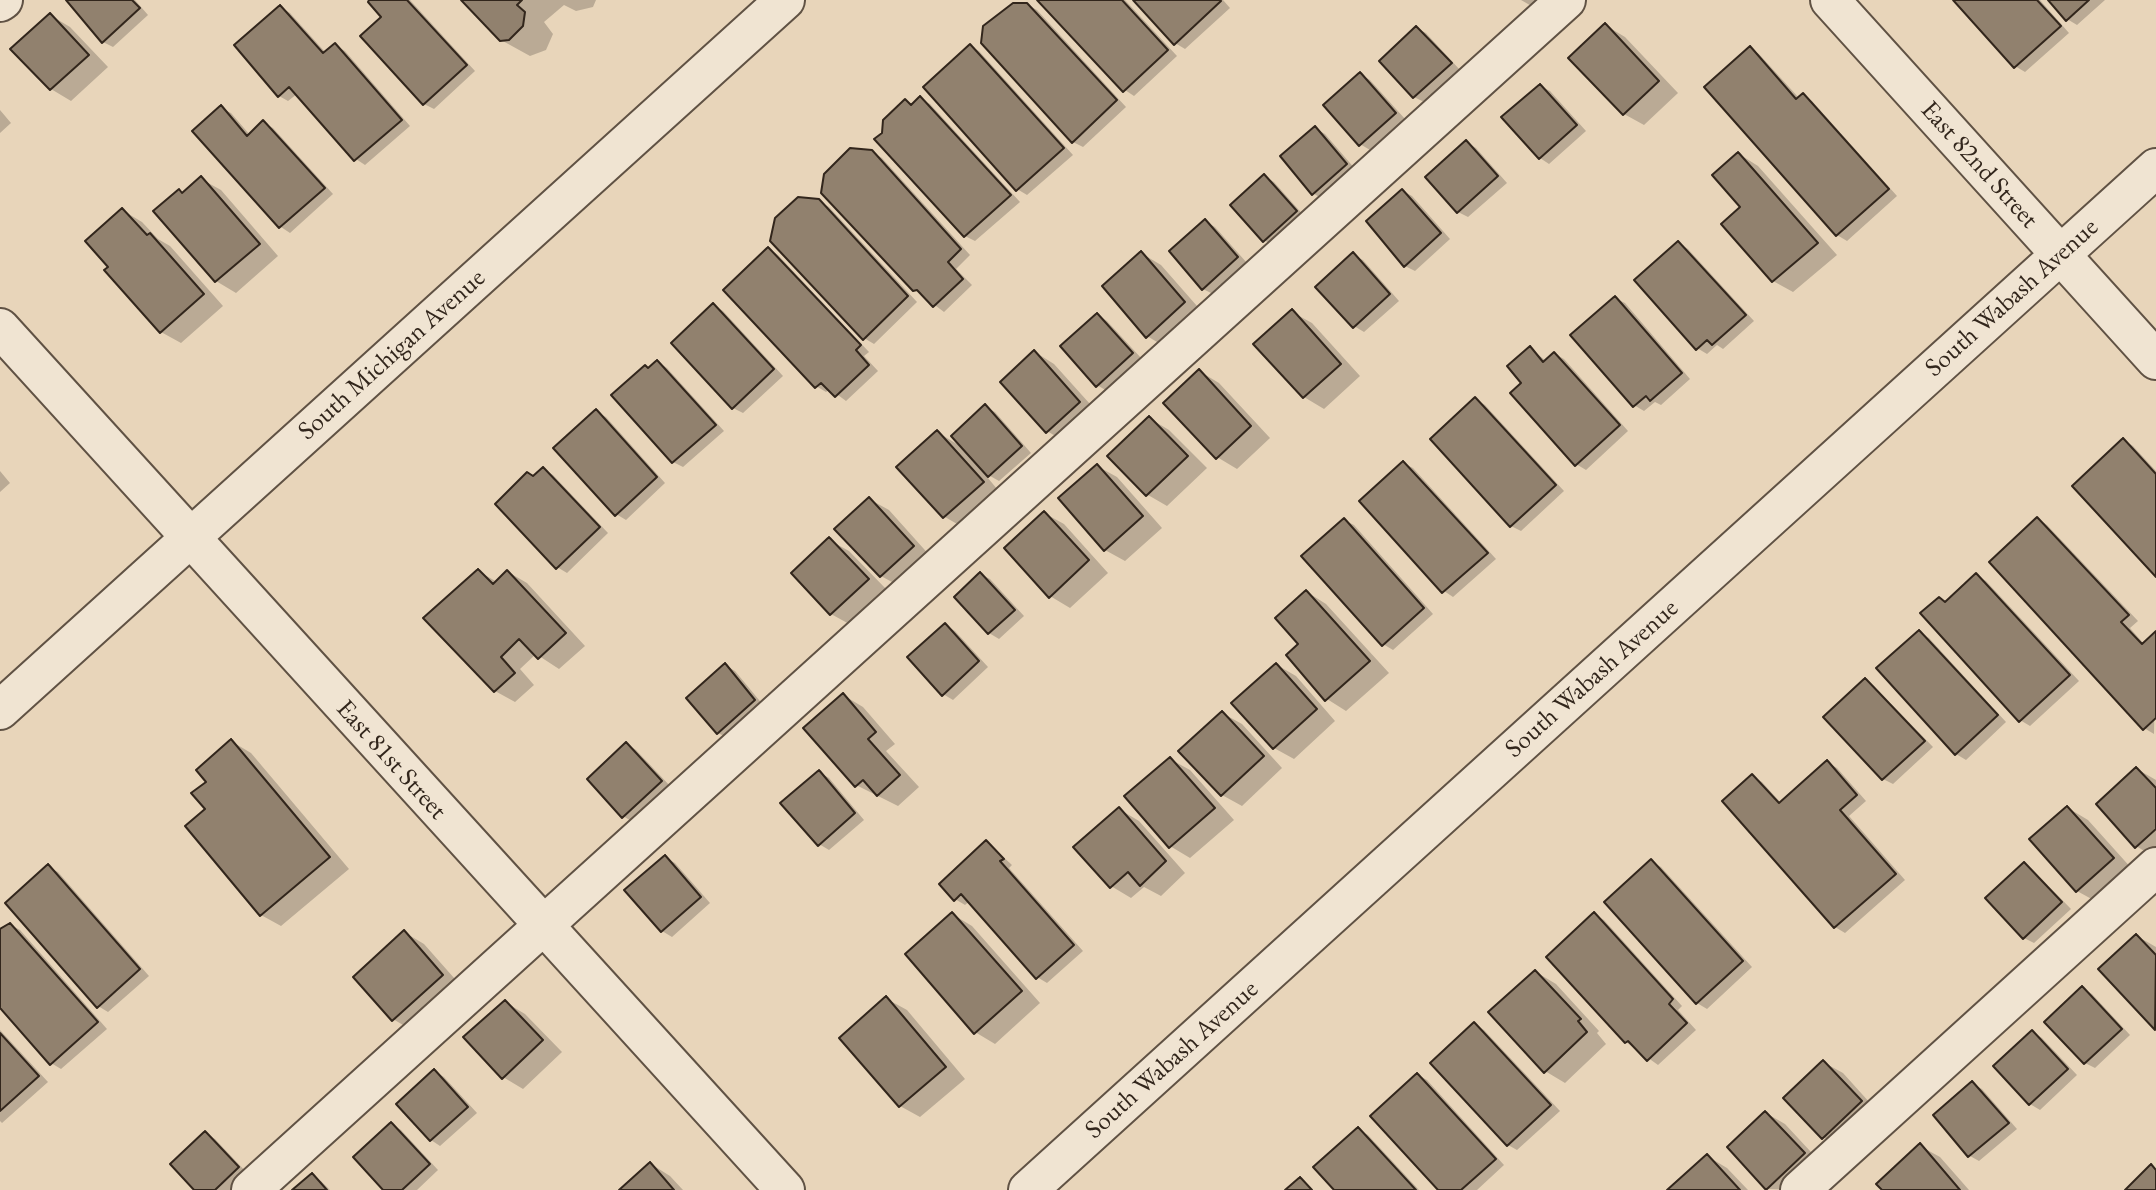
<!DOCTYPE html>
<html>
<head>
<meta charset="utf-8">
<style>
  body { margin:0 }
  canvas { display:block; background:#e8d5ba }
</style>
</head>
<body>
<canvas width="2156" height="1190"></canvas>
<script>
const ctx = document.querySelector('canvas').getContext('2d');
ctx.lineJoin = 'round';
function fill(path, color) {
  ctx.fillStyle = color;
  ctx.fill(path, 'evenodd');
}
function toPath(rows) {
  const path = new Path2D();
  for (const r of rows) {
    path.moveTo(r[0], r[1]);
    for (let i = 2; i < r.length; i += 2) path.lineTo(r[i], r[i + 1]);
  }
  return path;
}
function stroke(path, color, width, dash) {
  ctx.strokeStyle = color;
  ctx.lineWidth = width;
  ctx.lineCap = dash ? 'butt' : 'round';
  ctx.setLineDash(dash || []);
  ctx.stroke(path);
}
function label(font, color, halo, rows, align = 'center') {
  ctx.font = font + ' "EB Garamond",serif';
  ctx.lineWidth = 7;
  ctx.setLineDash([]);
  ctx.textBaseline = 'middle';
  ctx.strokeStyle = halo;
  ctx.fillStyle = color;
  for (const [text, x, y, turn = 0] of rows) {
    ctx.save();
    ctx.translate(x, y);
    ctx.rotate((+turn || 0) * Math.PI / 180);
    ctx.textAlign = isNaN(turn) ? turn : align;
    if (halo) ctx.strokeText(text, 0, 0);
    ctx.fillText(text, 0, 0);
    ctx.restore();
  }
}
const shadow = toPath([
  [68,0,135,0,148,15,113,47,103,42],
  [372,0,410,0,475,71,434,109,424,104],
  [463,0,596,0,593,7,576,11,564,5,544,22,553,34,546,50,530,56,501,40],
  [1039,0,1125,0,1177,56,1134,96,1125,90],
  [1135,0,1223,0,1230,8,1185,49,1175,43],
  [1521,0,1555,0,1542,12],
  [1955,0,2040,0,2069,33,2025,72,2015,66],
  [2050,0,2105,0,2077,25,2067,19],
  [1026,4,1037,10,1126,107,1083,147,1073,142],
  [280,7,290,13,326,53,335,45,345,51,410,126,365,165,356,159,297,94,288,101,279,96],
  [50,15,70,27,108,67,71,101,51,89],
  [1605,25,1625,37,1678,93,1644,125,1624,114],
  [1417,28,1426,33,1460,70,1424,102,1414,97],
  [970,46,979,51,1073,155,1027,195,1017,189],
  [1750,49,1759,54,1799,98,1803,95,1812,101,1897,196,1847,241,1837,235],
  [1360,74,1370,80,1405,119,1370,150,1360,144],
  [1540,86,1550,91,1586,131,1549,164,1540,158],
  [921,99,930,104,1020,202,975,241,965,236,884,133,905,101,913,105],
  [221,108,231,113,250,135,264,123,273,128,333,194,290,233,281,227,195,131],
  [0,110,11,123,0,133],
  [1315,128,1325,134,1356,170,1322,199,1313,193],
  [1466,142,1476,148,1507,183,1468,217,1458,212],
  [872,152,882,158,970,255,956,269,972,285,944,312,915,290],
  [1739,154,1758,166,1837,255,1793,292,1773,281,1743,207],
  [1264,176,1274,182,1306,218,1274,246,1264,240],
  [201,179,221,190,278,256,236,293,216,281,156,211,179,191,184,194],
  [1403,191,1412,196,1450,239,1415,271,1405,266],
  [818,201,829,207,917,302,874,344,864,338],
  [122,210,142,222,158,239,170,246,223,306,181,343,161,332,110,267],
  [1205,221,1215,227,1247,263,1213,294,1203,289],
  [1679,243,1688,249,1754,321,1723,349,1717,345,1707,354,1697,348],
  [769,249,778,255,869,352,864,356,878,371,846,401,830,389,826,392,816,386],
  [1141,253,1161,265,1204,314,1167,348,1147,336],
  [1353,255,1363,260,1399,301,1364,332,1354,326],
  [1615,298,1625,303,1690,379,1661,405,1655,402,1644,411,1634,405],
  [713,305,723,311,783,376,743,413,733,408],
  [1292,312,1312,323,1360,376,1324,409,1304,397,1256,344],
  [1098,315,1107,321,1142,359,1107,391,1097,385],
  [1530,348,1546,361,1555,354,1564,359,1628,431,1586,470,1576,464,1523,383],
  [1035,352,1054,364,1099,414,1067,443,1047,431],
  [658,362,667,368,724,431,683,467,673,462,614,396],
  [1199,371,1219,383,1270,438,1237,469,1217,457],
  [1475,399,1485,405,1564,491,1521,531,1511,526],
  [986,407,995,412,1031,453,999,481,983,472,1002,495,964,528,945,517,899,467,937,432,962,447],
  [596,412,606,417,665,483,626,520,616,514],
  [1149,418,1169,430,1207,468,1167,506,1148,495,1110,456],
  [2124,440,2133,446,2156,471,2156,575],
  [1403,463,1413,468,1496,559,1453,597,1444,591],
  [1097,466,1117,477,1162,528,1125,561,1105,550],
  [543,469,553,475,608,533,567,573,557,567,534,477],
  [0,471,10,483,0,492],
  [869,499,889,510,932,558,901,587,881,576,837,529],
  [1044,513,1064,524,1108,573,1070,608,1050,596],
  [2038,519,2047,525,2138,621,2130,628,2144,644,2156,633,2154,734,2144,728],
  [1344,520,1354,525,1433,614,1393,650,1383,644],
  [829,540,849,551,888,591,851,625,831,614],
  [478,571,497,582,508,572,527,583,585,646,559,669,536,654,520,669,534,685,515,702,495,691],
  [980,574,990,579,1024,616,999,639,989,633,956,597],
  [1976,575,1986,581,2079,681,2030,726,2020,720,1939,599,1947,603],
  [1307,592,1326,604,1389,673,1346,711,1327,699,1301,645],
  [945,625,955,631,988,667,953,700,943,694],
  [1919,632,1929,638,2006,722,1966,760,1956,754],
  [725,665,735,671,764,706,728,738,718,733],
  [1277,665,1296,676,1335,721,1294,759,1274,748],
  [1865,680,1874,686,1933,747,1893,784,1883,779],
  [843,695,863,707,895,744,886,751,919,787,898,806,856,785],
  [1222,713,1242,724,1282,768,1242,806,1222,795],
  [231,741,251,753,349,869,281,926,261,915,207,810,209,782],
  [627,744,636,750,671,787,633,822,623,816],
  [1170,759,1190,770,1234,820,1190,858,1170,846],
  [1827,762,1837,768,1866,801,1849,816,1905,880,1845,933,1835,927,1752,776,1762,782,1781,803],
  [2137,769,2156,780,2156,858,2136,846],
  [819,772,829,778,864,820,829,850,819,844],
  [2068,808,2088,820,2133,870,2097,902,2077,891],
  [1119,809,1139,821,1185,873,1161,896,1144,887,1131,898,1111,886],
  [987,842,1012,865,1009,868,1083,951,1047,983,1037,977,970,901,965,905,955,899],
  [665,857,675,863,710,903,672,937,662,931,626,891],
  [1651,861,1661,867,1752,967,1707,1009,1697,1003,1606,902],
  [2024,864,2033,870,2071,909,2034,943,2024,938],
  [48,867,58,872,149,976,108,1012,98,1006],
  [952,914,972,926,1040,1003,995,1044,975,1032],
  [1594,914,1604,920,1682,1006,1678,1010,1696,1030,1658,1065,1626,1042],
  [11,925,20,930,107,1029,61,1069,51,1063,0,1005,0,930],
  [404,932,424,944,462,987,413,1031,393,1019],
  [2137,936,2156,947,2156,1029,2101,970],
  [1536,972,1556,984,1599,1031,1597,1033,1606,1044,1565,1083,1545,1071],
  [2082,988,2092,994,2130,1035,2095,1068,2085,1063],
  [887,999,907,1010,965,1079,920,1117,900,1106],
  [505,1002,525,1014,562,1052,523,1089,503,1077],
  [1475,1024,1484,1030,1560,1111,1517,1150,1508,1145],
  [0,1030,48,1082,2,1123,0,1121],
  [2033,1032,2042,1038,2077,1075,2040,1110,2030,1104],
  [1823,1062,1843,1073,1880,1114,1843,1149,1823,1137],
  [434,1071,444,1077,477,1113,440,1146,431,1140],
  [1418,1075,1427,1080,1504,1165,1477,1190,1440,1190],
  [1973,1084,1982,1089,2017,1129,1979,1161,1970,1156],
  [1766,1113,1785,1124,1824,1166,1798,1190,1767,1189],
  [391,1124,401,1130,438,1170,417,1190,385,1190],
  [1358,1129,1368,1135,1419,1190,1336,1190],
  [205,1133,215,1139,248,1174,230,1190,196,1190],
  [1920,1146,1940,1157,1969,1190,1884,1190],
  [1707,1156,1727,1168,1748,1190,1670,1190],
  [651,1164,670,1176,683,1190,622,1190],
  [312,1175,321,1181,330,1190,295,1190]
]);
const building = toPath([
  [66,0,132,0,140,8,102,43,66,0],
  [369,0,407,0,467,65,423,105,360,36,381,17,368,2,369,0],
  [461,0,522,0,517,5,525,12,523,26,509,40,500,41,461,0],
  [1037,0,1122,0,1168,50,1123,92,1037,0],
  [1133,0,1220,0,1221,1,1174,45,1133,0],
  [1953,0,2037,0,2061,26,2014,68,1953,0],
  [2048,0,2089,0,2066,21,2048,0],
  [1013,3,1027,3,1117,100,1072,143,981,43,983,26,1013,3],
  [280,5,323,53,335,43,402,120,354,161,289,87,278,97,234,45,280,5],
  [50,13,89,55,50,90,10,49,50,13],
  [1605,23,1659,81,1623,115,1568,58,1605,23],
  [1416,26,1452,63,1413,98,1379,61,1416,26],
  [970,44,1064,148,1016,191,923,87,970,44],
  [1750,46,1796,99,1803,93,1889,189,1836,236,1704,87,1750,46],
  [1360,72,1396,113,1359,146,1323,105,1360,72],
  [1540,84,1577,125,1539,159,1501,117,1540,84],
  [920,96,1011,195,964,237,874,139,882,133,883,120,905,99,911,105,920,96],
  [221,105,247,136,263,120,325,188,279,228,192,131,221,105],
  [1315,126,1347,164,1312,195,1280,156,1315,126],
  [1466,140,1498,176,1457,213,1425,177,1466,140],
  [850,148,872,150,961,249,948,262,963,279,933,307,917,290,913,291,821,193,824,174,850,148],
  [1738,152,1818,243,1772,282,1721,224,1740,207,1712,175,1738,152],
  [1264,174,1297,211,1263,242,1230,205,1264,174],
  [201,176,260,244,215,282,153,211,179,189,182,193,201,176],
  [1402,189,1441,233,1404,267,1366,221,1402,189],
  [798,197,819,199,908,296,863,340,770,241,775,218,798,197],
  [122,208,147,235,150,233,204,294,160,333,104,270,108,267,85,241,122,208],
  [1205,219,1238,257,1202,290,1169,251,1205,219],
  [1678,241,1746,315,1712,345,1707,340,1696,350,1634,280,1678,241],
  [768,247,861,345,856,350,869,365,835,397,821,383,815,388,723,290,768,247],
  [1141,251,1185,302,1146,338,1102,286,1141,251],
  [1353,252,1390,294,1353,328,1315,287,1353,252],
  [1615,296,1682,373,1650,401,1646,396,1633,407,1570,335,1615,296],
  [713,303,774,369,732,409,671,343,713,303],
  [1292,309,1341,364,1303,398,1253,344,1292,309],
  [1097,313,1133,353,1096,387,1060,346,1097,313],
  [1530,346,1543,362,1554,352,1620,425,1575,466,1510,393,1521,383,1507,366,1530,346],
  [1034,350,1080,402,1046,433,1000,382,1034,350],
  [657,360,716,425,672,463,611,395,645,365,648,368,657,360],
  [1199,369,1251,426,1216,459,1163,403,1199,369],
  [1475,397,1556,485,1510,527,1430,439,1475,397],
  [985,404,1022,446,988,477,951,436,985,404],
  [596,409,657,477,615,516,553,448,596,409],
  [1149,416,1188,456,1146,496,1107,456,1149,416],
  [937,430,984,482,943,518,896,467,937,430],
  [2123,438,2156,474,2156,577,2072,486,2123,438],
  [1403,461,1488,553,1442,593,1359,501,1403,461],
  [1097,464,1143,516,1104,551,1058,498,1097,464],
  [543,467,600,527,556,569,495,504,527,472,533,476,543,467],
  [869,497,914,546,880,577,834,529,869,497],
  [1044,511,1089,560,1049,598,1004,548,1044,511],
  [2037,517,2129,615,2121,622,2142,644,2156,631,2156,718,2143,730,1989,562,2037,517],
  [1344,518,1424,608,1382,646,1301,556,1344,518],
  [829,537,869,579,830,615,791,573,829,537],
  [478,569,493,584,507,570,566,633,538,659,519,639,501,657,515,673,494,692,423,618,478,569],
  [980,572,1015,610,988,634,954,597,980,572],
  [1976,573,2070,675,2019,722,1920,613,1939,597,1945,602,1976,573],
  [1306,590,1370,661,1325,701,1286,655,1298,644,1275,618,1306,590],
  [945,623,979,661,942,696,907,657,945,623],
  [1919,630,1998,715,1955,755,1876,668,1919,630],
  [725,663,755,700,717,734,686,698,725,663],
  [1276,663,1317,709,1273,749,1231,703,1276,663],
  [1865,678,1925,741,1882,780,1823,717,1865,678],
  [843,693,876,732,868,739,900,775,877,796,863,780,855,787,803,728,843,693],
  [1222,711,1264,756,1221,796,1178,751,1222,711],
  [231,739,330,857,260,916,185,826,205,809,191,793,206,782,196,770,231,739],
  [626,742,662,781,622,818,587,779,626,742],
  [1170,757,1215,808,1169,848,1124,796,1170,757],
  [1827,760,1857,795,1840,810,1896,874,1834,928,1722,801,1752,774,1779,803,1827,760],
  [2136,767,2156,788,2156,829,2135,848,2096,804,2136,767],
  [819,770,855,813,818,846,780,803,819,770],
  [2067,806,2114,858,2076,892,2029,839,2067,806],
  [1119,807,1166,861,1140,886,1128,872,1110,888,1073,847,1119,807],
  [986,840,1004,859,1000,861,1074,945,1036,979,961,894,954,901,939,884,986,840],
  [665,855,701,897,661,932,624,890,665,855],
  [1651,859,1743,961,1696,1004,1604,902,1651,859],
  [2024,862,2062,902,2023,939,1985,898,2024,862],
  [48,864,140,969,97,1008,5,903,48,864],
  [952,912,1022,991,974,1034,905,954,952,912],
  [1594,912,1673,999,1669,1004,1687,1023,1647,1061,1628,1041,1625,1043,1546,957,1594,912],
  [10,923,98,1022,50,1065,0,1008,0,929,10,923],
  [404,930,443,975,392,1021,353,977,404,930],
  [2136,934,2156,955,2155,1030,2098,969,2136,934],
  [1535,970,1581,1019,1578,1021,1587,1032,1544,1073,1488,1012,1535,970],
  [2082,986,2122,1029,2084,1064,2044,1022,2082,986],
  [886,996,946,1067,899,1107,839,1038,886,996],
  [505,1000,543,1040,502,1079,463,1037,505,1000],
  [1474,1022,1551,1105,1507,1146,1430,1063,1474,1022],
  [2032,1030,2068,1069,2029,1105,1993,1066,2032,1030],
  [0,1033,39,1076,0,1111,0,1033],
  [1823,1060,1862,1101,1822,1139,1783,1098,1823,1060],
  [434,1069,468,1107,430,1141,396,1104,434,1069],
  [1417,1073,1496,1159,1461,1190,1438,1190,1370,1116,1417,1073],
  [1972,1081,2009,1123,1968,1157,1933,1115,1972,1081],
  [1765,1111,1805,1153,1766,1190,1727,1147,1765,1111],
  [391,1122,430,1164,402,1190,383,1190,353,1157,391,1122],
  [1358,1127,1416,1190,1334,1190,1313,1167,1358,1127],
  [205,1131,239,1167,215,1190,194,1190,170,1164,205,1131],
  [1920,1143,1960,1190,1882,1190,1876,1184,1920,1143],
  [1707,1154,1740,1190,1667,1190,1707,1154],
  [650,1162,674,1190,619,1190,650,1162],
  [2151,1164,2156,1170,2156,1190,2125,1190,2151,1164],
  [312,1173,327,1190,292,1190,312,1173],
  [1300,1177,1312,1190,1285,1190,1300,1177]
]);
const minor = toPath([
  [1830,0,2156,360],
  [0,2,3,0],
  [0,328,785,1190],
  [0,710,785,0],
  [251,1190,1566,0],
  [1028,1190,2156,168],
  [1800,1190,2156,867]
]);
const streetNames = [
  ["East 82nd Street",1979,165,48],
  ["South Wabash Avenue",2012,298,-42],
  ["South Michigan Avenue",392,355,-42],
  ["South Wabash Avenue",1592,679,-42],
  ["East 81st Street",391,760,48],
  ["South Wabash Avenue",1172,1060,-42]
];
fill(shadow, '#0003');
fill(building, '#91816e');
stroke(building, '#32261c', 2);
stroke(minor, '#605244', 42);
stroke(minor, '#f0e4d2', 38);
label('26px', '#32261c', '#f0e4d2', streetNames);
</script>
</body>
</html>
